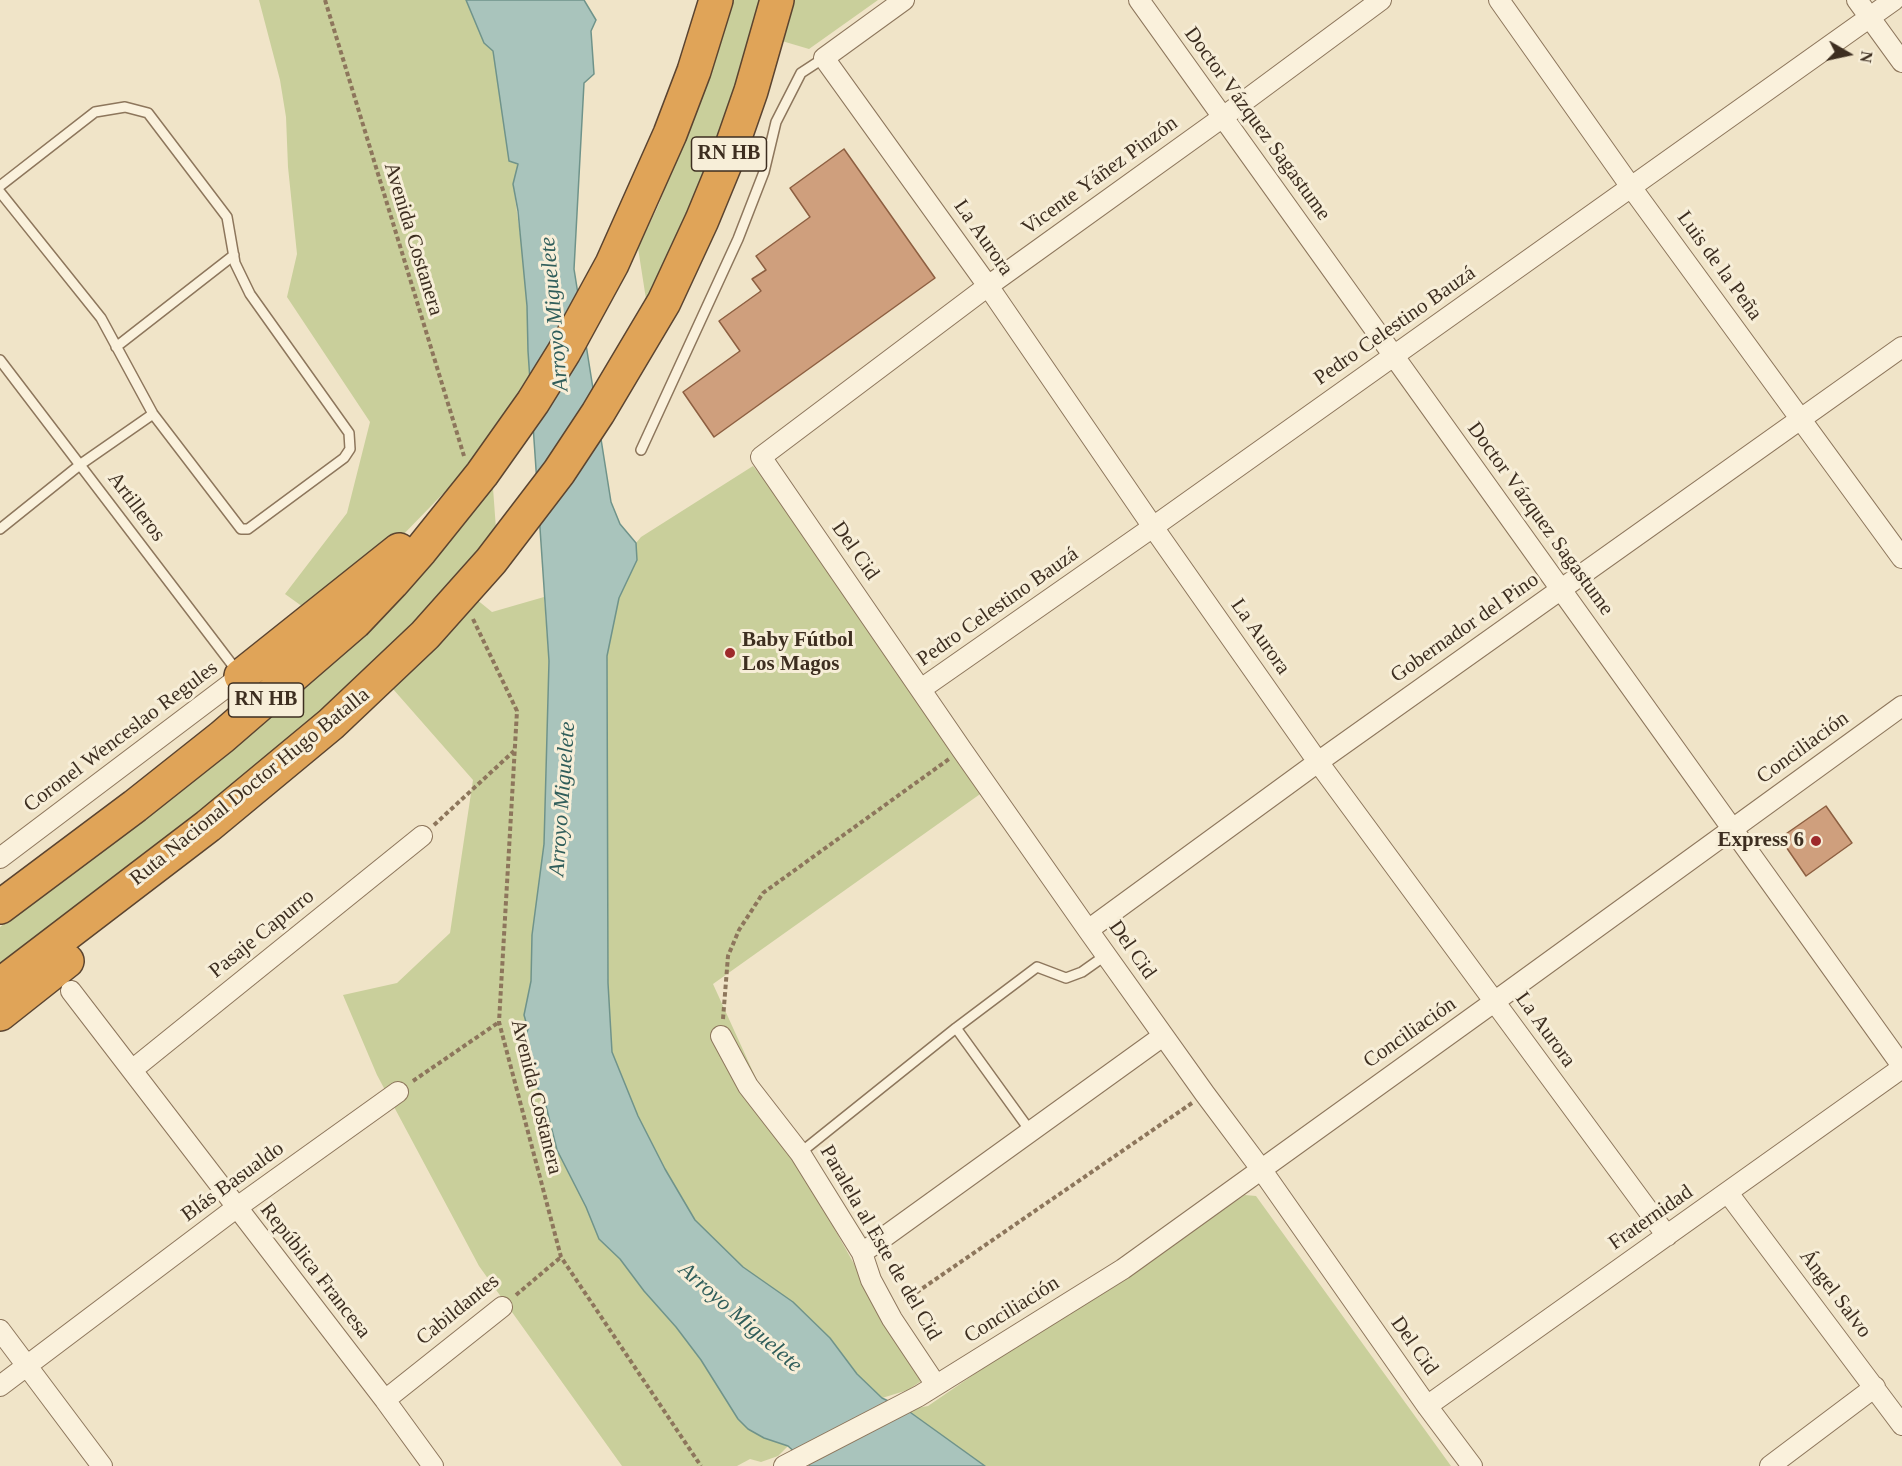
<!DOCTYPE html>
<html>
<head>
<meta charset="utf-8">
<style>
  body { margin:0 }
  #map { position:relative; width:1902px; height:1466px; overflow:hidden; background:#f0e4c8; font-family:Georgia,serif }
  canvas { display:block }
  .north { position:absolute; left:1818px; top:24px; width:60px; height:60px; -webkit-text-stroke:4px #f7eed8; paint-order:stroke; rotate:99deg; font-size:16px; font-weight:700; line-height:24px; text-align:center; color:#3d2e20 }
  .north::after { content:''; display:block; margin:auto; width:21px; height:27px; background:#3d2e20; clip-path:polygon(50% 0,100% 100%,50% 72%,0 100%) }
</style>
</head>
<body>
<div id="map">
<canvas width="1902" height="1466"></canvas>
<div class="north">N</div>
</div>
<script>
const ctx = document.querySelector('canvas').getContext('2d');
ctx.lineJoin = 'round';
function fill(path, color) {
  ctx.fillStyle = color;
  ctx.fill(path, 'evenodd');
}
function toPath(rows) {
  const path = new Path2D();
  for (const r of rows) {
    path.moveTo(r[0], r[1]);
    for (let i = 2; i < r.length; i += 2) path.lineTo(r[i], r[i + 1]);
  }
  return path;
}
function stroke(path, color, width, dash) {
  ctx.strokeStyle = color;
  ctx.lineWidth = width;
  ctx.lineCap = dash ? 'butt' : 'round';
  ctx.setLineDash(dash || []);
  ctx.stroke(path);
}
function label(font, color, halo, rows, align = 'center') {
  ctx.font = font + ' Georgia,serif';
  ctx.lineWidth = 6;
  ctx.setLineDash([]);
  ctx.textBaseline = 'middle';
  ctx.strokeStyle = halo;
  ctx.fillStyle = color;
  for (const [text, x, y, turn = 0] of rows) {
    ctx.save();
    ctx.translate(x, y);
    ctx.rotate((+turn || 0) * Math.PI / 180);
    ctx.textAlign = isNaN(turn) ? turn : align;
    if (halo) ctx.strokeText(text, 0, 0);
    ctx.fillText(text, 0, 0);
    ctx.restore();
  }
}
const green = toPath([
  [259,0,466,0,484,43,493,51,509,160,518,164,513,184,524,262,531,372,471,465,397,541,310,612,285,594,347,513,370,422,287,297,297,254,288,167,286,117,280,80],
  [728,0,760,0,750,39,723,125,693,201,646,299,638,248,659,204,684,137],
  [792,0,878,0,809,49,782,41],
  [753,466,780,499,983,792,713,984,780,1131,863,1280,924,1379,908,1390,882,1398,857,1374,830,1338,793,1302,743,1267,695,1220,665,1169,638,1116,612,1052,608,983,607,656,619,598,637,560,636,543,641,537],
  [493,488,496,529,451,584,399,639,321,714,253,771,0,963,0,927,184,787,279,710,346,649,406,589,461,528],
  [544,597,549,661,544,844,532,935,531,981,524,1015,528,1029,522,1049,528,1069,545,1102,557,1150,586,1207,599,1239,620,1259,644,1291,676,1327,701,1360,738,1419,788,1446,778,1456,761,1462,750,1459,737,1466,622,1466,479,1266,377,1075,343,995,397,983,450,933,473,780,393,689,476,599,492,612],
  [1245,1195,1256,1196,1451,1466,985,1466,907,1410,928,1406,1027,1338]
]);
const water = toPath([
  [466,0,584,0,596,20,591,31,594,74,584,83,574,269,611,502,620,524,636,543,637,560,619,598,607,656,608,983,612,1052,638,1116,665,1169,695,1220,743,1267,793,1302,830,1338,857,1374,882,1398,907,1410,985,1466,810,1466,788,1446,764,1438,748,1429,738,1419,701,1360,676,1327,644,1291,620,1259,599,1239,586,1207,557,1150,545,1102,528,1069,522,1049,528,1029,524,1015,531,981,532,935,544,844,549,661,528,351,527,306,518,211,513,184,518,164,509,161,493,51,484,43,466,0]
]);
const building = toPath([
  [844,149,935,278,714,437,683,392,740,351,719,321,761,291,752,279,766,270,756,256,810,217,790,188,844,149],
  [1826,806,1852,843,1806,876,1780,838,1826,806]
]);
const path = toPath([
  [325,0,464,456],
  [473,619,517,711,499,1022,561,1257,701,1466],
  [434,825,514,751],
  [723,1019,728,956,739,930,763,893,949,759],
  [413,1081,499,1022],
  [516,1295,561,1257],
  [904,1301,1192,1103]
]);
const lane = toPath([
  [0,186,95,112,125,107,148,113,227,217,235,263,250,294,349,433,350,449,344,458,248,529,241,529,153,414,101,318,0,192],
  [116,347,234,255],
  [0,360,237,671],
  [641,450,738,239,764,172,776,122,801,73,824,58],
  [0,529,81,464,153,414],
  [956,1028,1031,1132],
  [800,1153,956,1028,1037,967,1066,978,1082,972,1106,955]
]);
const street = toPath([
  [904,0,824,58,988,286,1153,527,1318,762,1667,1236],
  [1139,0,1902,1066],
  [1381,0,1223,117,988,286,761,457,962,750,1088,930,1205,1094,1261,1169,1427,1406,1472,1466],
  [1499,0,1631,187,1902,558],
  [1857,0,1902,62],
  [921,689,1153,527,1894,0],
  [0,858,241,676],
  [1088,930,1318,762,1902,347],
  [71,991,385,1400,433,1466],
  [721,1036,748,1086,800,1153,862,1253,871,1280,892,1319,936,1385],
  [132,1070,422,836],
  [1728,1193,1902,1425],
  [862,1253,1163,1036],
  [0,1330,102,1466],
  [0,1386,236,1208,398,1092],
  [385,1400,502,1307],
  [1427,1406,1902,1068],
  [784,1466,919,1396,1123,1269,1494,1002,1902,706],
  [1770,1466,1875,1387]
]);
const highway = toPath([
  [241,676,399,550],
  [0,907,135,806,222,737,355,622,392,583,421,550,482,474,533,402,564,352,612,264,670,134,694,71,716,0],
  [0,985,208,826,331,724,425,635,491,561,559,472,598,413,664,302,702,220,728,157,751,91,777,0],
  [0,1014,67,961]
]);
const markers = [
  [730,653,6,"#9e2a2b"],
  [1816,841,6,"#9e2a2b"]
];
const shields = [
  [729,154,75],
  [266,700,75]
];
const shieldNames = [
  ["RN HB",729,154],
  ["RN HB",266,700]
];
const streetNames = [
  ["Doctor Vázquez Sagastume",1257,124,54],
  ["Vicente Yáñez Pinzón",1100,176,-36],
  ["La Aurora",983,238,55],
  ["Avenida Costanera",413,239,73],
  ["Luis de la Peña",1719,266,54],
  ["Pedro Celestino Bauzá",1395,326,-35],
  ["Artilleros",136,507,53],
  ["Doctor Vázquez Sagastume",1540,519,54],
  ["Del Cid",855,551,55],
  ["Pedro Celestino Bauzá",998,607,-35],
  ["Gobernador del Pino",1465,628,-35],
  ["La Aurora",1260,637,55],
  ["Coronel Wenceslao Regules",121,737,-37],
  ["Conciliación",1803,748,-36],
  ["Ruta Nacional Doctor Hugo Batalla",250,787,-39],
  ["Pasaje Capurro",262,934,-39],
  ["Del Cid",1132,950,55],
  ["La Aurora",1545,1030,54],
  ["Conciliación",1410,1033,-35],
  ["Avenida Costanera",536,1097,76],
  ["Blás Basualdo",233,1182,-36],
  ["Fraternidad",1651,1218,-35],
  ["Paralela al Este de del Cid",880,1243,60],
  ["República Francesa",315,1271,52],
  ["Ángel Salvo",1835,1294,53],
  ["Cabildantes",458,1310,-39],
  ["Conciliación",1012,1310,-32],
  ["Del Cid",1414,1346,55]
];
const poiNames = [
  ["Baby Fútbol",742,641],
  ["Los Magos",742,665],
  ["Express 6",1804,841,"right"]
];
const waterNames = [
  ["Arroyo Miguelete",555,314,-95],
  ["Arroyo Miguelete",563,799,-86],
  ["Arroyo Miguelete",740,1318,41]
];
fill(green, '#c9cf9b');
fill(water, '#a9c4bc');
stroke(water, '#6f938a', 1.5);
fill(building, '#cf9f7d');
stroke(building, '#8d5f41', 1.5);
stroke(lane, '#8d765c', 12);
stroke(street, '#8d765c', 22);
stroke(highway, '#5b4430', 36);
stroke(path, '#8d765c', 4, [4.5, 3]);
stroke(lane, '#faf1dc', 9);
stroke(street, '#faf1dc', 20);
stroke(highway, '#e0a458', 33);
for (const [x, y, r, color] of markers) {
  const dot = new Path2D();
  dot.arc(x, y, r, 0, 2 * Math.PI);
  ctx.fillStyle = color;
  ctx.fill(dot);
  stroke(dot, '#f7eed8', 2);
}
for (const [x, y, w] of shields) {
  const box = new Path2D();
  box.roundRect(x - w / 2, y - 17, w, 34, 4.5);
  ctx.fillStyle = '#f7eed8';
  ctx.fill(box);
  stroke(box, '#3d2e20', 1.5);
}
label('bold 20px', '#3d2e20', null, shieldNames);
label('21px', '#3d2e20', '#f7eed8', streetNames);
label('bold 21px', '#3d2e20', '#f7eed8', poiNames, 'left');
label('italic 22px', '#2f5d5a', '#f7eed8', waterNames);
</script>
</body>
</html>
